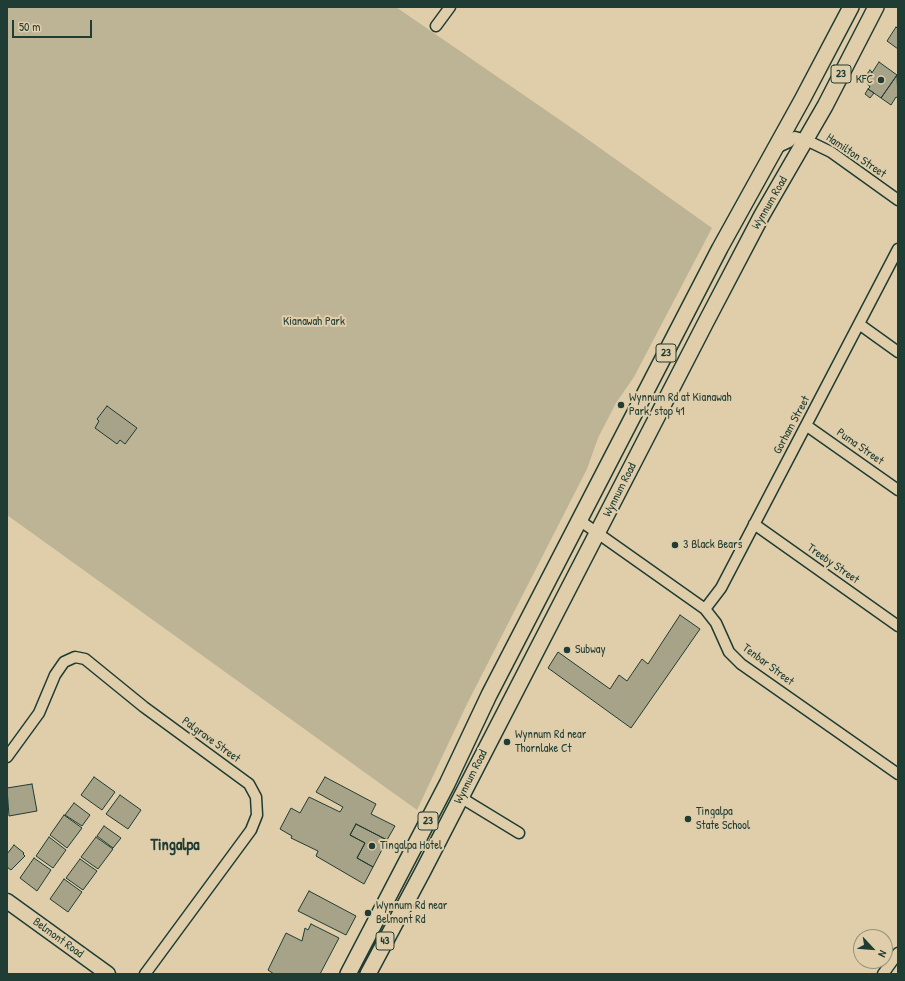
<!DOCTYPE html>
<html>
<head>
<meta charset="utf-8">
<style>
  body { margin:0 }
  #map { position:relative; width:905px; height:981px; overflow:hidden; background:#e0ceab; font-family:"Patrick Hand",sans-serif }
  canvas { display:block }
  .frame { position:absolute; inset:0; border:8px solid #1f3d34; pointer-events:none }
  .north { position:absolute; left:853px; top:929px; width:40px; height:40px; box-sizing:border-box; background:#e0ceab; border:1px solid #93947b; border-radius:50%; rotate:116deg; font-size:11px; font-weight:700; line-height:16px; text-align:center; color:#1f3d34 }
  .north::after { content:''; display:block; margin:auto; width:14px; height:18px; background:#1f3d34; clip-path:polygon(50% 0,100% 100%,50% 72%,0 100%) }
  .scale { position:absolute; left:12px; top:20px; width:80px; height:18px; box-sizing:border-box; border:2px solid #1f3d34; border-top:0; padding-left:5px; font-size:12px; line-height:14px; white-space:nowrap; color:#1f3d34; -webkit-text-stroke:3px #e0ceab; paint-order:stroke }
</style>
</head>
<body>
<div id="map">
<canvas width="905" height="981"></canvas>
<div class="frame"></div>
<div class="north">N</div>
<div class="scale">50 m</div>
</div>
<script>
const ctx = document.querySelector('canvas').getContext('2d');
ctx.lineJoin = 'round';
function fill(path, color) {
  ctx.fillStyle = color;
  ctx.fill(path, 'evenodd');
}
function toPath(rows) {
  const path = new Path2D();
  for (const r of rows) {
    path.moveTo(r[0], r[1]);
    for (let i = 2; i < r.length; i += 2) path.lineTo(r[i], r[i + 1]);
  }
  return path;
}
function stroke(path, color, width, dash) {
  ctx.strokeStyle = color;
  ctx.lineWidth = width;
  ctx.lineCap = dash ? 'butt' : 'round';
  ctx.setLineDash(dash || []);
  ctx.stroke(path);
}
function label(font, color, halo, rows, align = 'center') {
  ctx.font = font + ' "Patrick Hand",sans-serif';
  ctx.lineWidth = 4;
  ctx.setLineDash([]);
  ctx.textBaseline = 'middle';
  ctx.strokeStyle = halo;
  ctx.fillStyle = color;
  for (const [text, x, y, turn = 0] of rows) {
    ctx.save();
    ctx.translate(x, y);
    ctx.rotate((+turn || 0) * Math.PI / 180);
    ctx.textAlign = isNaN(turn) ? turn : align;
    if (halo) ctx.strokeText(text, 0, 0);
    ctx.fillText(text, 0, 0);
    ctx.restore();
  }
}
const green = toPath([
  [7,7,396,7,576,131,712,228,634,377,616,403,598,438,587,469,467,704,417,810,7,515]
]);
const building = toPath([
  [896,27,898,29,898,49,887,41,896,27],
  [879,62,897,75,881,98,868,89,870,87,866,82,879,62],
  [870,70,872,72,867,81,864,78,870,70],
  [897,75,898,98,896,97,891,105,881,98,897,75],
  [868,89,874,93,870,98,865,94,868,89],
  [107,406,137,428,125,444,120,440,117,444,95,428,99,421,97,419,107,406],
  [680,615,700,629,631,728,548,668,558,652,610,689,619,675,627,681,642,659,648,664,680,615],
  [94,777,115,792,102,810,81,795,94,777],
  [325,777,376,804,371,814,395,826,387,840,356,824,350,835,365,843,357,858,373,867,364,884,316,856,318,851,291,838,292,836,280,829,291,808,300,813,309,797,340,812,343,807,316,792,325,777],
  [32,784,37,811,9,816,7,788,32,784],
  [120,795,141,810,128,829,106,814,120,795],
  [74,803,90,815,82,826,65,815,74,803],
  [64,815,82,828,67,848,50,835,64,815],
  [356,824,387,840,373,867,357,858,365,843,350,835,356,824],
  [104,826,121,838,113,848,97,836,104,826],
  [49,837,66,850,53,868,36,856,49,837],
  [96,837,113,849,98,869,81,857,96,837],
  [14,845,24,853,23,854,25,856,11,870,7,867,7,854,14,845],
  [34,858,51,870,37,891,20,878,34,858],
  [80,859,97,871,83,890,66,878,80,859],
  [64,879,82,892,68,912,50,899,64,879],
  [309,891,356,916,346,935,298,911,309,891],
  [311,924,339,938,320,974,274,974,268,970,286,933,302,941,305,928,308,930,311,924]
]);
const street = toPath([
  [436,26,450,7],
  [776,148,789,142,795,137,806,140,831,152,898,200],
  [859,324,898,352],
  [807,426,898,490],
  [579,520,705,609,716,623,729,652,741,664,898,774],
  [754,524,898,626],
  [705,609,721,588,898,249],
  [7,757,39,713,55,675,64,662,75,657,85,659,144,707,249,784,256,797,257,815,251,830,145,974],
  [460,797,519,833],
  [883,974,898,953]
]);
const secondary = toPath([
  [7,901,108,974]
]);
const primary = toPath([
  [348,974,447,784,489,695,720,248,802,100,851,7],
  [368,974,423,871,707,320,762,215,825,106,876,7]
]);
const markers = [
  [881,80,4,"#1f3d34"],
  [621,405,4,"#1f3d34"],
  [675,545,4,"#1f3d34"],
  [567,650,4,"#1f3d34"],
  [507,742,4,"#1f3d34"],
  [688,819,4,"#1f3d34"],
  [372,846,4,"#1f3d34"],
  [368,913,4,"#1f3d34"]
];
const shields = [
  [841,74,20],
  [666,353,20],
  [428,821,20],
  [385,941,18]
];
const shieldNames = [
  ["23",841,74],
  ["23",666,353],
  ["23",428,821],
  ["43",385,941]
];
const poiNames = [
  ["KFC",873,80,"right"],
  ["Wynnum Rd at Kianawah",629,398],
  ["Park, stop 41",629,412],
  ["3 Black Bears",683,545],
  ["Subway",575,650],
  ["Wynnum Rd near",515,735],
  ["Thornlake Ct",515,749],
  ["Tingalpa",696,812],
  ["State School",696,826],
  ["Tingalpa Hotel",380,846],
  ["Wynnum Rd near",376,906],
  ["Belmont Rd",376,920]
];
const streetNames = [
  ["Hamilton Street",856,156,34],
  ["Wynnum Road",770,203,-60],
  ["Gorham Street",792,425,-62],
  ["Puma Street",860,447,35],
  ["Wynnum Road",620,490,-63],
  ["Treeby Street",833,564,35],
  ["Tenbar Street",768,665,37],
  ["Palgrave Street",211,740,36],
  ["Wynnum Road",471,777,-63],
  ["Belmont Road",58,938,36]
];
const parkNames = [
  ["Kianawah Park",314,322]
];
const districtNames = [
  ["Tingalpa",175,846]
];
fill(green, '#bdb496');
fill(building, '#a7a388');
stroke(building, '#1f3d34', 1);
stroke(street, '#1f3d34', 13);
stroke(secondary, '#1f3d34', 17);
stroke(primary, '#1f3d34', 18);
stroke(street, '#e0ceab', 10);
stroke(secondary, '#e0ceab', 14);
stroke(primary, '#e0ceab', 15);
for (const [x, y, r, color] of markers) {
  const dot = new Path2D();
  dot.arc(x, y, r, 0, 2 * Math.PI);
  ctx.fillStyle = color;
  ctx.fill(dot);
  stroke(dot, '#e0ceab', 1.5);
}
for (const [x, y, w] of shields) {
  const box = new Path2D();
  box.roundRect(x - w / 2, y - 9, w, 18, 3);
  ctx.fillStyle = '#e0ceab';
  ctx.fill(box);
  stroke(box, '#1f3d34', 1);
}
label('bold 11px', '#1f3d34', null, shieldNames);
label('12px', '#1f3d34', '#e0ceab', poiNames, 'left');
label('12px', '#1f3d34', '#e0ceab', streetNames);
label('12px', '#274339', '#e0ceab', parkNames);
label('bold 16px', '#1f3d34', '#e0ceab', districtNames);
</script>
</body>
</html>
